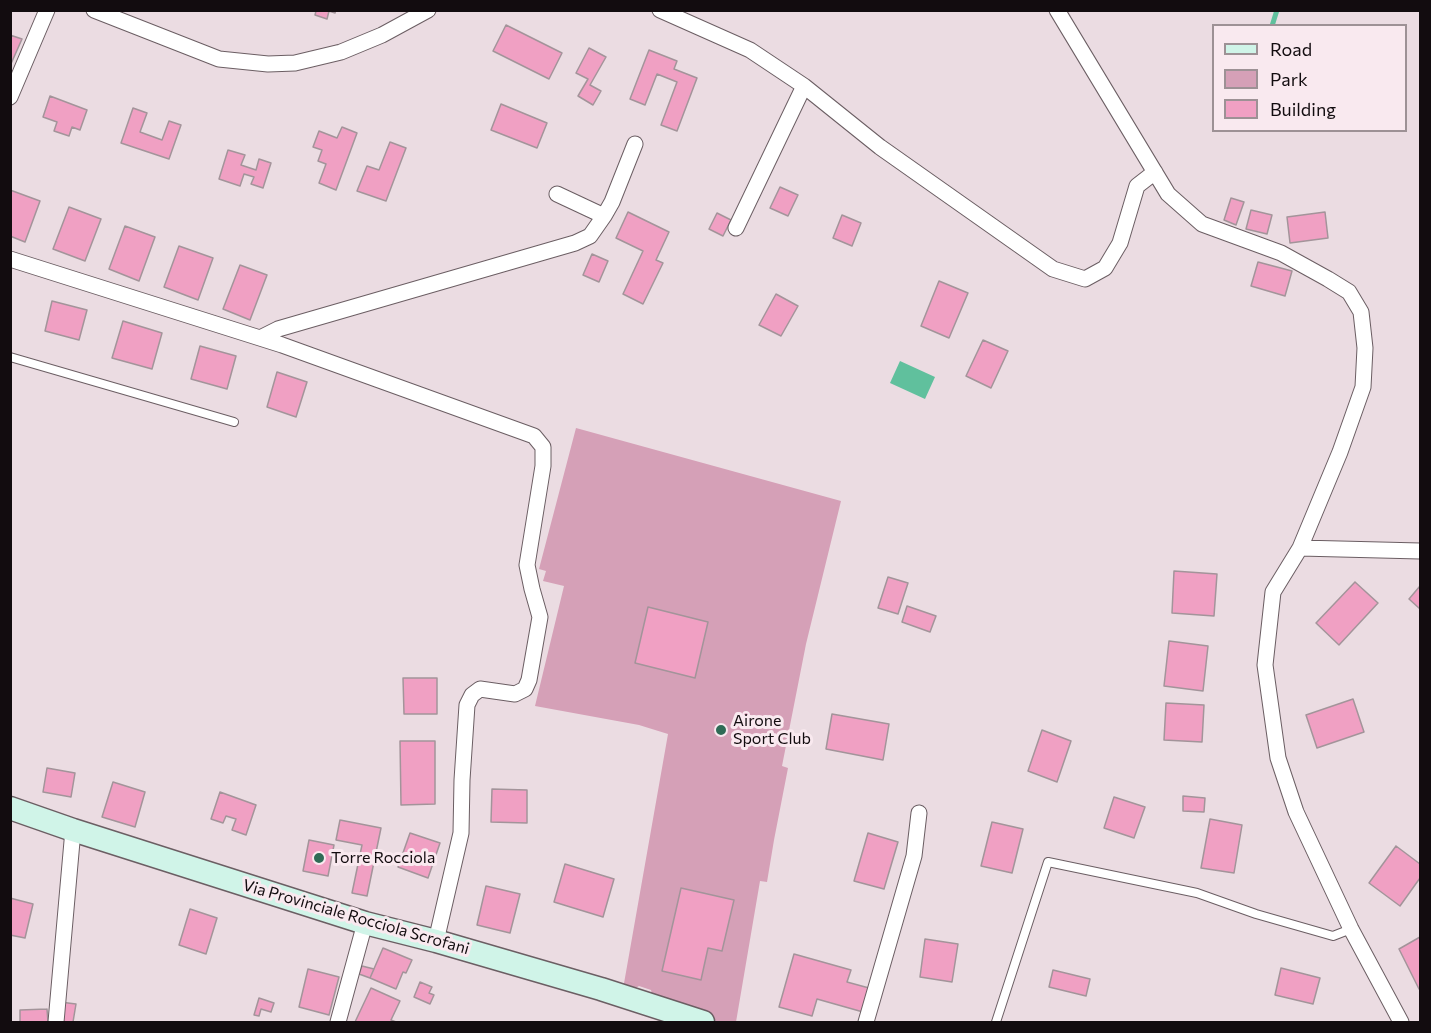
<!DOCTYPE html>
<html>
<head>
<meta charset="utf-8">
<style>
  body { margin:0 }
  #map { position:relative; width:1431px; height:1033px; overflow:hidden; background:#ebdce2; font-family:Commissioner,sans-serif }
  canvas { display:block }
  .frame { position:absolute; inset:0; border:12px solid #120c0f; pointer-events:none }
  .legend { position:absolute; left:1212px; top:24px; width:195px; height:108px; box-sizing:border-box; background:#f9e9ef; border:2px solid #9d9195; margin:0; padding:8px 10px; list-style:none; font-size:18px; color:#120c0f }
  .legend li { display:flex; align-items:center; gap:12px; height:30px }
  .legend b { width:30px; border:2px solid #9d9195 }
</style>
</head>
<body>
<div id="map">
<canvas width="1431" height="1033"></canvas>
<div class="frame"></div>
<ul class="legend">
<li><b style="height:8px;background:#d0f4e8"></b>Road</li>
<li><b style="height:16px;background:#d5a0b7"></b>Park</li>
<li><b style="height:16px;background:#f0a0c3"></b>Building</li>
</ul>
</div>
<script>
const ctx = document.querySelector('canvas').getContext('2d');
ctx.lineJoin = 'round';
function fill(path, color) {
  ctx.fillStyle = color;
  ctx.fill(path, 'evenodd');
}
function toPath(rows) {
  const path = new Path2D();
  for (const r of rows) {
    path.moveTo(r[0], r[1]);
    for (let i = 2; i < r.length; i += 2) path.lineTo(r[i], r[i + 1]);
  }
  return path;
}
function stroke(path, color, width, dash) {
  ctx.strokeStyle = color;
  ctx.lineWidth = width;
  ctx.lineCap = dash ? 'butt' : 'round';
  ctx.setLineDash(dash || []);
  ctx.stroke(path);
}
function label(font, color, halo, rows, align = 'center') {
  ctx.font = font + ' Commissioner,sans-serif';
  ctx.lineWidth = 6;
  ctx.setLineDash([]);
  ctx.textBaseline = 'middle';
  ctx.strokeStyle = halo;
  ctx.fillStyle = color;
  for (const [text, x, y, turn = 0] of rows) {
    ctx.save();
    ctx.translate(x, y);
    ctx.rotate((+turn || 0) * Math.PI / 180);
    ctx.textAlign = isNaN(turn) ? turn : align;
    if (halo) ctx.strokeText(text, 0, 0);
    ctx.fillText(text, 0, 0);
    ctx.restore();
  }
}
const green = toPath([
  [576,428,841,501,806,644,782,766,788,768,774,840,767,882,760,881,736,1022,719,1022,653,999,651,990,639,986,630,991,623,989,668,734,639,725,535,706,564,586,543,581,546,571,539,569]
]);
const water = toPath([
  [900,361,935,377,925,399,890,383]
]);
const stream = toPath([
  [1272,26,1277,10]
]);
const building = toPath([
  [315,10,336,10,335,13,329,11,327,19,315,15,316,11,315,10],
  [506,25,562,53,549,79,493,51,506,25],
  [10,35,22,39,10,66,10,35],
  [589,48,606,57,590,85,601,91,593,105,578,96,588,79,576,73,589,48],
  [649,50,677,61,674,69,697,78,677,131,661,125,677,82,657,74,645,105,630,99,649,50],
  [50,96,87,110,80,130,72,127,69,136,54,131,57,122,43,117,50,96],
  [501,104,547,123,537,148,491,130,501,104],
  [133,108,147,113,140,132,162,140,169,121,181,125,169,159,121,143,133,108],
  [342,127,357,133,336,190,319,183,326,164,318,161,322,150,313,147,319,131,337,138,342,127],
  [390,142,406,148,386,201,357,191,367,166,379,170,390,142],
  [228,150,245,155,241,165,256,170,259,159,271,163,263,188,251,184,254,177,244,174,240,186,219,179,228,150],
  [780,187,798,195,788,216,770,208,780,187],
  [10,190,40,201,25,242,10,236,10,190],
  [1231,198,1244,202,1236,225,1224,220,1231,198],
  [69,207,101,219,85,261,53,249,69,207],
  [1251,210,1272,215,1267,234,1246,229,1251,210],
  [628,212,669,232,656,260,663,263,643,304,623,294,643,251,616,238,628,212],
  [1325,212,1328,238,1290,243,1287,217,1325,212],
  [717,213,731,220,723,236,709,229,717,213],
  [842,215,861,223,852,246,833,238,842,215],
  [125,226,155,237,139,281,109,269,125,226],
  [179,246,213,258,198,300,164,287,179,246],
  [592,254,608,261,599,282,583,275,592,254],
  [1258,262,1292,271,1285,296,1251,286,1258,262],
  [240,265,267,275,250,320,223,309,240,265],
  [939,281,968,293,949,338,921,326,939,281],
  [776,294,798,306,781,336,759,325,776,294],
  [52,301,87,310,79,340,45,331,52,301],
  [123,321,162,333,152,369,112,358,123,321],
  [983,340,1008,351,991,388,966,376,983,340],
  [200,346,236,356,227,389,191,379,200,346],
  [277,372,307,382,296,417,267,407,277,372],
  [1174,571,1217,574,1214,616,1172,613,1174,571],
  [888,577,908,583,898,614,878,608,888,577],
  [1355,582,1378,603,1339,645,1316,623,1355,582],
  [1420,586,1420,609,1409,599,1420,586],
  [907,606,936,616,930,632,902,622,907,606],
  [648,607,708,622,695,678,635,663,648,607],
  [1169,641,1208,646,1203,691,1164,686,1169,641],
  [403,678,437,678,437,714,404,714,403,678],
  [1353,699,1364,732,1317,748,1306,715,1353,699],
  [1166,703,1204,705,1202,742,1164,740,1166,703],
  [832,714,889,724,883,760,826,749,832,714],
  [1042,730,1071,741,1057,782,1028,771,1042,730],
  [400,741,435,741,435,804,401,805,400,741],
  [47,768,75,773,71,797,43,792,47,768],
  [113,782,145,792,135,827,102,817,113,782],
  [492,789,527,790,527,823,491,822,492,789],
  [220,792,256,805,246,835,232,830,236,819,226,816,223,823,211,819,220,792],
  [1183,796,1205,798,1204,812,1183,811,1183,796],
  [1114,797,1145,807,1134,838,1104,828,1114,797],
  [1210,819,1242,825,1234,873,1201,868,1210,819],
  [340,820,381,828,367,896,352,893,362,845,336,840,340,820],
  [992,822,1023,829,1012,873,981,866,992,822],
  [410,833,440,843,428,878,398,867,410,833],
  [868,833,898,842,884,889,854,881,868,833],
  [309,840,334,845,328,876,303,871,309,840],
  [1396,846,1420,864,1420,878,1400,906,1369,883,1396,846],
  [565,864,614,879,603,917,554,902,565,864],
  [486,886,520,894,510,933,477,925,486,886],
  [681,888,734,900,722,951,708,948,701,980,662,971,681,888],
  [10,898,33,904,25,938,10,935,10,898],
  [190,909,217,918,206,954,179,945,190,909],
  [1420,937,1420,988,1419,989,1399,949,1420,937],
  [925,939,958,944,952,982,920,977,925,939],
  [383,948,412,960,406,973,403,972,396,989,370,978,383,948],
  [794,954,851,970,847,982,869,988,863,1012,817,999,812,1016,779,1007,794,954],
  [362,966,374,969,370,978,359,974,362,966],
  [1281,968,1320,978,1313,1004,1275,995,1281,968],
  [308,969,339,977,329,1015,299,1007,308,969],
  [1053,970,1090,979,1086,996,1049,987,1053,970],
  [420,982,432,987,429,993,434,995,430,1004,414,997,420,982],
  [371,988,400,1001,391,1020,396,1022,355,1022,371,988],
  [259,998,274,1003,271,1012,261,1009,259,1016,254,1015,259,998],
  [60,1002,76,1004,73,1022,59,1022,60,1002],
  [47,1009,48,1022,20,1022,20,1010,47,1009]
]);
const lane = toPath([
  [10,357,234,422],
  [996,1022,1048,862,1197,893,1256,914,1333,936,1351,929]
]);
const street = toPath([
  [94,10,219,59,268,64,295,63,341,52,382,35,428,10],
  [660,10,750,50,804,86,880,147,1053,269,1085,279,1105,268,1120,243,1137,186,1155,172],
  [1057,10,1168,194,1202,224,1281,253,1328,279,1349,292,1361,312,1365,348,1363,387,1340,452,1300,548,1273,592,1265,665,1278,758,1296,812,1351,929,1401,1022],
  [10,97,47,10],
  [557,194,604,216],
  [736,228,804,86],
  [10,259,282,345,534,436,543,447,543,466,527,565,532,589,540,617,529,680,525,689,515,694,480,689,472,695,467,705,462,780,461,833,436,941],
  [260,338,278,329,575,243,590,236,604,216,612,202,635,144],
  [1300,548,1420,551],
  [56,1022,73,830],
  [338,1022,365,923],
  [866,1022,914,856,919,813]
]);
const secondary = toPath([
  [10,808,73,830,365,923,436,941,601,989,703,1022]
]);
const markers = [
  [721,730,6,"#2f6b56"],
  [319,858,6,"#2f6b56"]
];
const poiNames = [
  ["Airone",733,721],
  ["Sport Club",733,739],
  ["Torre Rocciola",331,858]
];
const streetNames = [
  ["Via Provinciale Rocciola Scrofani",356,917,16]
];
fill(green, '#d5a0b7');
fill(water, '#60c09d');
stroke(stream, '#60c09d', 5);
fill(building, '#f0a0c3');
stroke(building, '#a3949a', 1.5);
stroke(lane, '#6b5e63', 10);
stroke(street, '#6b5e63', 17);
stroke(secondary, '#6b5e63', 25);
stroke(lane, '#fff', 8);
stroke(street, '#fff', 15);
stroke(secondary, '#d0f4e8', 22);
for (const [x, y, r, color] of markers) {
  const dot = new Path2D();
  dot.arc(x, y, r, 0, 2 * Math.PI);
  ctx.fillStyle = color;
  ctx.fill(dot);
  stroke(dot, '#f9e9ef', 2);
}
label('16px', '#120c0f', '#f9e9ef', poiNames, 'left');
label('16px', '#120c0f', '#f9e9ef', streetNames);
</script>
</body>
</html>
